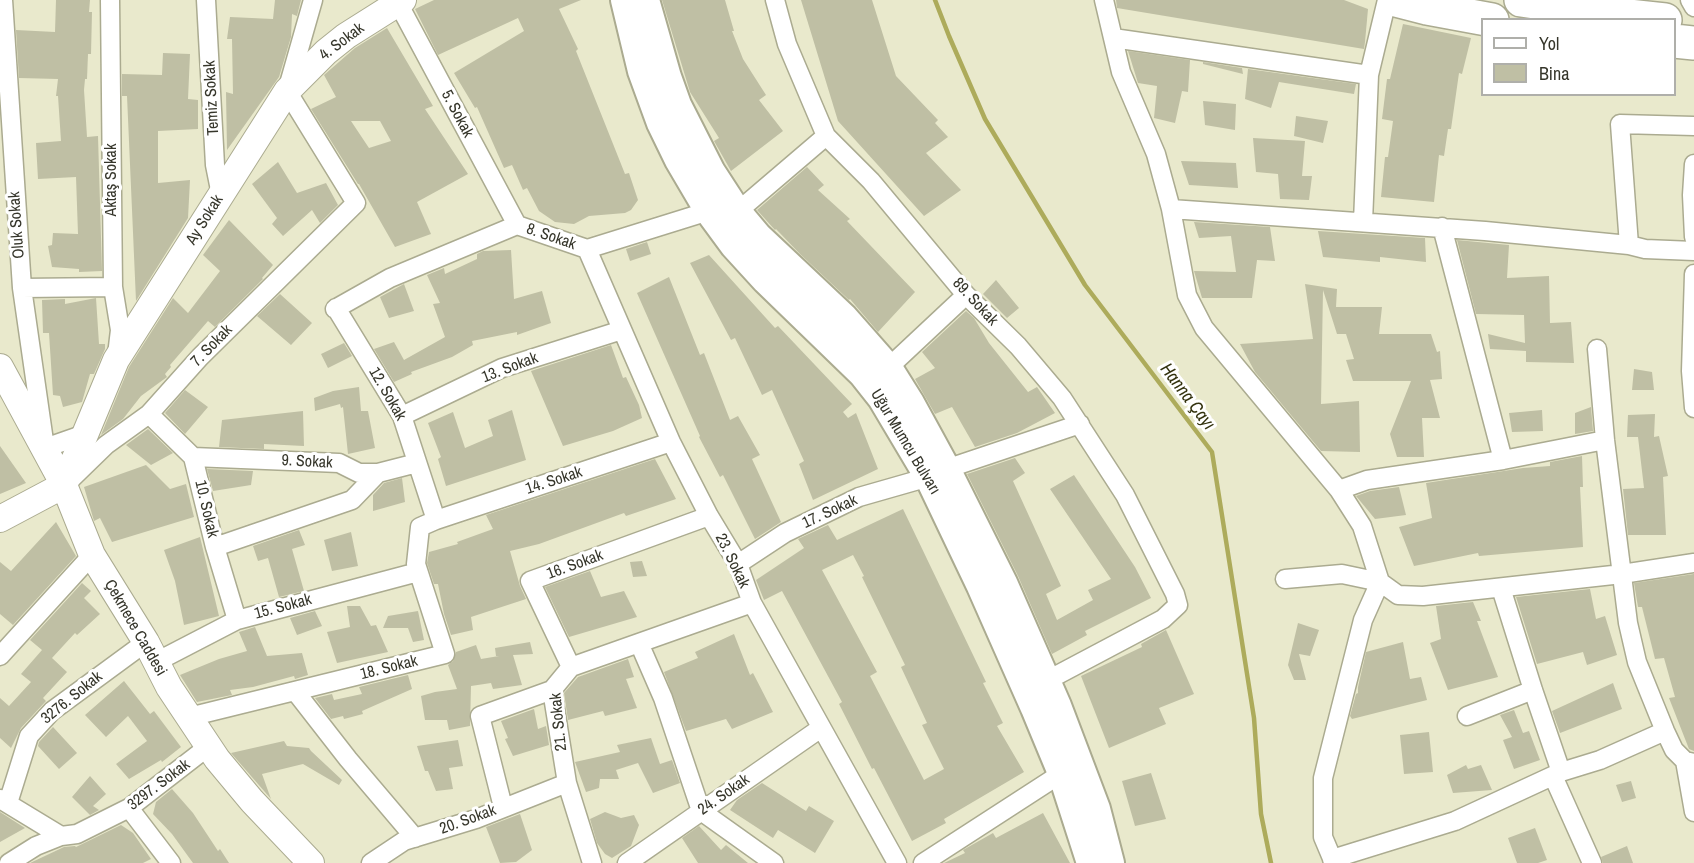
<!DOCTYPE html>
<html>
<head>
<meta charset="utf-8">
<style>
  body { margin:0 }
  #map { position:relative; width:1694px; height:863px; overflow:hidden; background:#e9e9cc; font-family:"Archivo Narrow",sans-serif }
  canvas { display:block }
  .legend { position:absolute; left:1481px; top:18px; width:195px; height:78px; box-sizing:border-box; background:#fff; border:2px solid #afafaa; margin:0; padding:8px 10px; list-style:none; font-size:18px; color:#36362b }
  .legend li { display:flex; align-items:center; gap:12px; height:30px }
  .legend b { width:30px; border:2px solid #afafaa }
</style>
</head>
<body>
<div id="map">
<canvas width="1694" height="863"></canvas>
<ul class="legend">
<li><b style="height:8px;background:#fff"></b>Yol</li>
<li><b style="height:16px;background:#bfbfa4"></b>Bina</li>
</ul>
</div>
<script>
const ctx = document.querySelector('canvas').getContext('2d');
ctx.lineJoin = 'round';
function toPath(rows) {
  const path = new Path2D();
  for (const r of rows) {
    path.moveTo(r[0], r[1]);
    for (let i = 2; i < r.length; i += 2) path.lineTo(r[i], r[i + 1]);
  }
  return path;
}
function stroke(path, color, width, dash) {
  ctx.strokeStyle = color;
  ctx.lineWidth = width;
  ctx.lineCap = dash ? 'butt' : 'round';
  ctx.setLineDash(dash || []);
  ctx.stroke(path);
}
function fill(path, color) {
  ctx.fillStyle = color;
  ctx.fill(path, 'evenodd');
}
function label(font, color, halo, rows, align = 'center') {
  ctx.font = font + ' "Archivo Narrow",sans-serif';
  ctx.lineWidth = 6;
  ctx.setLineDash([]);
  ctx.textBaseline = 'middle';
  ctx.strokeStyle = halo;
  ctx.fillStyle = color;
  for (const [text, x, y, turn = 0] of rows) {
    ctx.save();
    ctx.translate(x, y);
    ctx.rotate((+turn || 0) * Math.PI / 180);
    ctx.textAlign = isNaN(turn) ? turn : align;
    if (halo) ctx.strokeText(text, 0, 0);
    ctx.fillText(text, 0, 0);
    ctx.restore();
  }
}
const stream = toPath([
  [935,0,949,36,985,119,1085,285,1212,452,1254,718,1261,814,1271,863]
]);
const building = toPath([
  [56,0,90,0,89,12,92,12,91,54,88,54,87,79,85,79,84,90,87,137,98,136,102,271,79,272,79,269,52,267,48,246,52,245,53,233,78,234,76,177,38,179,36,143,61,141,58,96,56,96,58,79,19,78,16,30,55,32],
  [275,0,301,0,297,16,292,14,291,37,279,77,227,150,226,92,233,94,232,39,227,39,230,17,273,19],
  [434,0,581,0,559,9,578,49,576,51,625,174,629,173,638,200,631,210,625,213,589,216,574,224,555,222,539,211,527,188,523,190,512,165,504,168,477,107,475,108,454,73,524,31,518,18,438,55,415,9],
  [662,0,725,0,734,31,732,31,743,59,766,95,759,100,783,131,731,171,714,141,719,138,690,92],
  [801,0,872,0,896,76,938,120,935,123,948,137,926,153,961,190,924,216,838,121],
  [1116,0,1344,0,1368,9,1365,42,1364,49,1117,8],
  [1403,24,1471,38,1462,74,1459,73,1451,129,1448,129,1444,156,1439,155,1434,202,1381,197,1385,157,1388,157,1393,121,1382,119,1387,79,1390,79],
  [387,28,433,106,425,109,468,174,417,202,431,234,395,247,359,184,358,184,311,109,336,97,324,75,355,48],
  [351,121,380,121,391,141,369,148],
  [1128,51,1190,60,1188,92,1182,91,1175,123,1154,118,1157,86,1138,83],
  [163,53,190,54,188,99,198,100,198,129,158,131,158,183,190,180,188,218,136,301,127,96,122,96,122,74,162,75],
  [1203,62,1242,68,1243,74,1203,64],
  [1248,69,1356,84,1354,94,1279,82,1271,108,1245,99],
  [1203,101,1236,104,1235,130,1205,125],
  [1296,116,1328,121,1323,143,1294,136],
  [1253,138,1305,141,1302,176,1312,176,1309,200,1280,199,1278,174,1256,172],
  [1181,161,1236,163,1238,188,1189,185],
  [278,162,297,193,326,183,338,205,320,223,312,210,283,236,272,224,277,218,252,184],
  [807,167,824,185,818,190,850,219,847,221,915,292,878,332,850,299,849,300,800,254,776,229,775,230,757,210],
  [229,220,273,265,262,278,263,279,215,327,208,321,170,365,171,367,165,374,167,377,141,396,123,419,101,435,129,367,173,298,188,313,220,271,203,255],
  [1194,222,1270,227,1275,261,1257,260,1252,298,1202,298,1194,271,1236,272,1231,236,1199,238],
  [1318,231,1425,238,1426,262,1380,257,1380,262,1323,257],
  [1457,240,1509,245,1507,278,1549,276,1550,323,1571,322,1574,363,1526,362,1526,351,1490,349,1488,334,1525,343,1524,315,1476,314],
  [647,242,651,254,630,261,626,249],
  [511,250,514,299,542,291,551,323,517,335,517,332,472,341,473,345,452,357,411,372,412,374,394,382,374,349,394,342,404,360,445,337,433,304,440,303,427,275,444,268,445,274,477,259,477,254,483,251],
  [709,255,775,328,778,326,852,404,843,412,848,418,856,413,878,469,813,500,799,464,804,461,772,390,762,395,735,338,731,340,690,263],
  [669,277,700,355,704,353,730,420,738,416,760,455,752,459,781,522,755,539,723,475,720,477,699,437,700,436,637,293],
  [996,280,1019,308,1007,318,983,294],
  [404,284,414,311,389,318,380,297],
  [1305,284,1337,289,1336,307,1382,307,1379,334,1431,334,1437,352,1440,351,1442,379,1430,380,1440,418,1422,418,1424,457,1397,457,1390,434,1411,381,1353,381,1346,360,1354,359,1346,334,1337,334,1323,290,1321,404,1359,401,1360,452,1321,451,1255,372,1240,344,1313,339],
  [280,294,312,323,291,345,257,316],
  [96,298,99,344,105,344,105,349,94,374,90,374,82,402,63,407,60,396,53,395,49,333,43,333,42,300,65,299,65,304],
  [966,311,974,318,989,343,1028,392,1037,387,1055,413,1017,433,975,447,952,407,935,414,915,379,935,368,922,352],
  [344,343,352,356,328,368,321,354],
  [611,345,623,378,626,377,639,405,642,418,613,431,563,446,531,371],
  [1634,369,1652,372,1654,390,1632,390],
  [359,387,361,411,368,411,375,448,348,454,343,407,341,408,340,404,315,411,314,398,333,391],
  [185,390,208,407,185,434,165,413],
  [1591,407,1593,431,1575,434,1575,413],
  [512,410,526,460,446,486,438,459,441,457,428,423,453,412,465,448,493,436,488,420],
  [1542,410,1543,431,1512,432,1509,413],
  [303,411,304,446,264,444,264,449,219,447,222,420],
  [1655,414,1654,437,1659,436,1668,476,1663,477,1666,535,1628,535,1623,489,1644,488,1638,437,1627,437,1628,415],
  [148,429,173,453,151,465,126,445],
  [0,446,26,483,0,494],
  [1582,456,1583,487,1580,487,1583,547,1479,556,1478,553,1414,566,1399,527,1432,518,1426,483,1523,468,1550,466,1550,462],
  [1015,458,1025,473,1013,481,1061,586,1046,594,1057,620,1093,600,1088,590,1111,579,1050,489,1074,475,1135,567,1151,598,1085,631,1087,635,1052,654,1018,576,967,474],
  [655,459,676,499,626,516,624,513,539,544,510,551,520,586,526,599,471,617,473,630,451,635,444,614,438,584,434,584,427,563,429,552,458,544,457,542,493,529,486,515],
  [146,465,170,489,186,484,194,517,112,542,100,518,94,521,84,487],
  [207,469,253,471,251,485,213,491],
  [402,478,405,502,373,511,373,495,384,483],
  [1399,487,1406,515,1375,519,1356,496,1370,491],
  [903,509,986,682,983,683,1003,723,997,726,1024,772,944,819,946,823,912,841,874,768,872,769,839,704,842,702,782,591,764,600,756,580,804,548,798,539,828,525,837,540],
  [853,555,864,576,862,577,905,665,901,667,927,723,922,725,944,769,924,780,870,676,877,672,822,570],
  [56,522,76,556,13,625,0,614,0,562,11,571],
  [299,530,305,545,292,549,304,591,279,597,268,558,258,561,253,546],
  [351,532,358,566,332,571,324,540],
  [200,537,219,616,184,625,175,581,164,550],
  [642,561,647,576,633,577,630,562],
  [590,571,601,597,624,591,637,617,569,637,545,587],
  [1694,574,1694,751,1689,749,1669,698,1675,697,1664,658,1655,659,1642,607,1638,607,1634,583],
  [82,583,91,591,84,598,100,614,77,635,75,633,52,658,67,672,43,698,46,701,21,728,11,748,0,738,0,698,9,706,31,682,21,674,42,650,30,640],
  [1590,589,1596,619,1605,616,1617,655,1587,665,1583,652,1537,664,1516,597],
  [1473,602,1481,621,1477,621,1498,677,1448,690,1430,643,1441,639,1436,606],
  [347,606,360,606,371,626,376,625,388,652,337,663,327,632,350,627],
  [315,611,322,626,297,635,290,618],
  [418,611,424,640,413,642,408,628,383,628,388,616],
  [1298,623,1319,630,1310,656,1299,654,1306,680,1294,680,1288,665],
  [255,627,267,656,302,653,308,675,295,679,294,676,253,687,230,690,232,695,197,702,180,675,219,659,247,651,239,632],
  [1166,630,1194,694,1159,708,1166,724,1109,748,1081,676,1142,647,1141,644],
  [734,634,750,675,753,673,773,712,732,729,726,719,686,731,664,672,698,658,695,652],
  [530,642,533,654,513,655,522,685,493,689,491,683,471,686,470,726,449,730,447,720,425,720,421,696,435,692,457,689,448,665,453,661,456,652,476,645,481,659,499,656,496,656,495,648],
  [1403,642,1410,679,1421,677,1427,700,1352,719,1350,716,1356,694,1358,693,1358,687,1366,652],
  [628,659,634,677,626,679,637,708,605,716,603,711,568,720,564,693,578,677],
  [408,675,412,689,362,711,363,714,344,719,343,716,331,719,315,698,332,694,334,700,362,694,359,687],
  [124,681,150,714,154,711,181,747,162,762,161,760,129,779,116,764,147,741,128,716,106,737,85,715],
  [1613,683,1622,709,1560,733,1552,711],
  [534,709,538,729,546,726,549,745,513,756,505,739,508,738,501,721],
  [1514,710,1523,733,1529,731,1540,760,1514,769,1503,740,1512,737,1500,715],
  [53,727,77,753,59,769,38,746,39,742],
  [1429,732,1433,772,1404,774,1400,735],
  [651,738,660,764,672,760,680,783,653,793,638,763,616,770,619,779,600,779,599,788,586,792,575,762,620,752,617,745],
  [458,740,463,766,449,768,453,789,436,791,428,771,425,771,417,746],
  [284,741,287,746,309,748,311,751,342,780,339,785,303,764,262,774,271,799,231,753],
  [1466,765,1468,769,1481,765,1492,790,1453,793,1447,775],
  [1151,773,1166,819,1135,826,1122,781],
  [90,776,106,794,93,806,99,810,90,815,72,797],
  [1631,781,1636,798,1622,802,1616,785],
  [762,783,806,811,809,806,834,821,815,853,778,830,773,838,730,810,737,800],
  [172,789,193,813,218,851,220,849,229,863,193,863,172,834,153,814,156,802],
  [0,812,25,828,0,842],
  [605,812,621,818,634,815,639,825,631,846,612,858,605,854,597,843,590,819],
  [1043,813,1070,863,944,863,965,853,963,850,993,833,996,838],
  [520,814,532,850,516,862,500,863,486,827],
  [121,825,133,833,151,859,143,863,30,863,64,847,75,846,76,847],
  [699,826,721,850,726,845,748,863,698,863,682,838],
  [1535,828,1547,860,1538,863,1517,863,1508,838],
  [1627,846,1633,863,1603,863,1601,857]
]);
const street = toPath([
  [3,0,22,288,45,448,85,434],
  [110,0,113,287,120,330,117,355],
  [206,0,215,165,221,195],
  [775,0,787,44,826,136,871,181,966,295,1018,346,1062,398,1125,495,1175,594,1178,605,1163,619,1046,681],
  [1104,0,1121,72,1156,154,1171,209,1187,295,1204,328,1339,490,1362,526,1380,582,1363,620,1323,778,1323,837,1334,863],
  [1690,0,1694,7],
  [398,3,517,225],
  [1113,38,1369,75],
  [1694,164,1692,195,1694,237],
  [1171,209,1485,231,1629,245,1645,249,1694,251],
  [737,212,826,136],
  [1363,222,1369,75,1387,0],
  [1442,227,1503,460],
  [1629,245,1620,124,1694,126],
  [587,249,671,442,709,516,738,564,752,603,897,863],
  [1694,274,1691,371,1694,408],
  [22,288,113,287],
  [336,308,402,416,436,520],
  [335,309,390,278,517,225,587,249,709,211],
  [1597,349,1605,440,1628,623,1637,662,1665,731,1674,750,1685,761,1694,763],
  [888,368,966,295],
  [149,414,193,457,215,547,237,620],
  [402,416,502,368,622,330],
  [193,457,339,463,359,473,378,473,417,463],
  [946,469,1080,424],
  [70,480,106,445,149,414,200,357,356,203,287,91,313,0],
  [1339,490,1367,480,1503,460,1605,440],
  [215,547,352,500,378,473],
  [738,564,785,533,859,497,929,477],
  [1285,579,1342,574,1380,582,1398,595,1423,596,1622,574,1694,563],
  [1501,588,1533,690,1561,772],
  [639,643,663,698,701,811,774,863],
  [0,656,92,555],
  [156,662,237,620,418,572],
  [571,667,530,581,709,516],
  [295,691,348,759,415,838],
  [1467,716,1533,690],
  [189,717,445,654,416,564,420,527,436,520,671,442],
  [1685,761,1694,812],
  [1553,776,1592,863],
  [0,799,61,836],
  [8,803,29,736,52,711,146,642],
  [503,807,480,716,552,690],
  [129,808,171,863],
  [1332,859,1455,821,1561,772,1600,760,1665,731],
  [9,863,36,846,61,836,77,834,129,808,209,746],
  [371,863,404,841,476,819,567,783],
  [592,863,567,783,552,690,571,667,752,603],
  [627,863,821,728],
  [923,863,1062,773]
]);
const secondary = toPath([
  [0,367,64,485,92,555,146,642,169,687,217,759,252,801,311,863],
  [0,519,64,485,116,360,287,91,326,52,346,36,403,0]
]);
const primary = toPath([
  [625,0,642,71,661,123,679,160,709,211,734,245,766,280,863,374,882,398,929,477,981,586,1035,708,1062,773,1091,863],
  [645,0,667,77,677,105,711,172,737,212,758,237,844,318,888,368,910,403,946,469,1003,583,1057,706,1096,809,1110,863]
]);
const highway = toPath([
  [1396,0,1427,8,1492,20],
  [1521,0,1629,16,1665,20],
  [1674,41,1694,43]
]);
const streetNames = [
  ["4. Sokak",342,42,-37],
  ["Temiz Sokak",212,98,-93],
  ["5. Sokak",457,114,62],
  ["Aktaş Sokak",112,180,-90],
  ["Ay Sokak",205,220,-58],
  ["Oluk Sokak",17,225,-94],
  ["8. Sokak",551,237,19],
  ["89. Sokak",975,302,47],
  ["7. Sokak",212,346,-46],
  ["13. Sokak",510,368,-21],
  ["12. Sokak",387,394,60],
  ["Uğur Mumcu Bulvarı",905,442,59],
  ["9. Sokak",307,462,3],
  ["14. Sokak",554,481,-18],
  ["10. Sokak",206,509,77],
  ["17. Sokak",830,512,-25],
  ["23. Sokak",732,561,64],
  ["16. Sokak",575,565,-20],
  ["15. Sokak",283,607,-15],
  ["Çekmece Caddesi",135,628,60],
  ["18. Sokak",389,668,-14],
  ["3276. Sokak",72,698,-39],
  ["21. Sokak",559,722,-96],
  ["3297. Sokak",159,785,-37],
  ["24. Sokak",724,795,-35],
  ["20. Sokak",468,820,-20]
];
const waterNames = [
  ["Hanna Çayı",1187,397,53]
];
stroke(stream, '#adab5b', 4.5);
fill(building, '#bfbfa4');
stroke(street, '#abab90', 21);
stroke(secondary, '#abab90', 28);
stroke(primary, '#abab90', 32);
stroke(highway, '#abab90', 36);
stroke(street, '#fff', 18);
stroke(secondary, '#fff', 26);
stroke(primary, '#fff', 28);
stroke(highway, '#fff', 33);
label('16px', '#36362b', '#fff', streetNames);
label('italic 18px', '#33320e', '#fff', waterNames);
</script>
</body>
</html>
